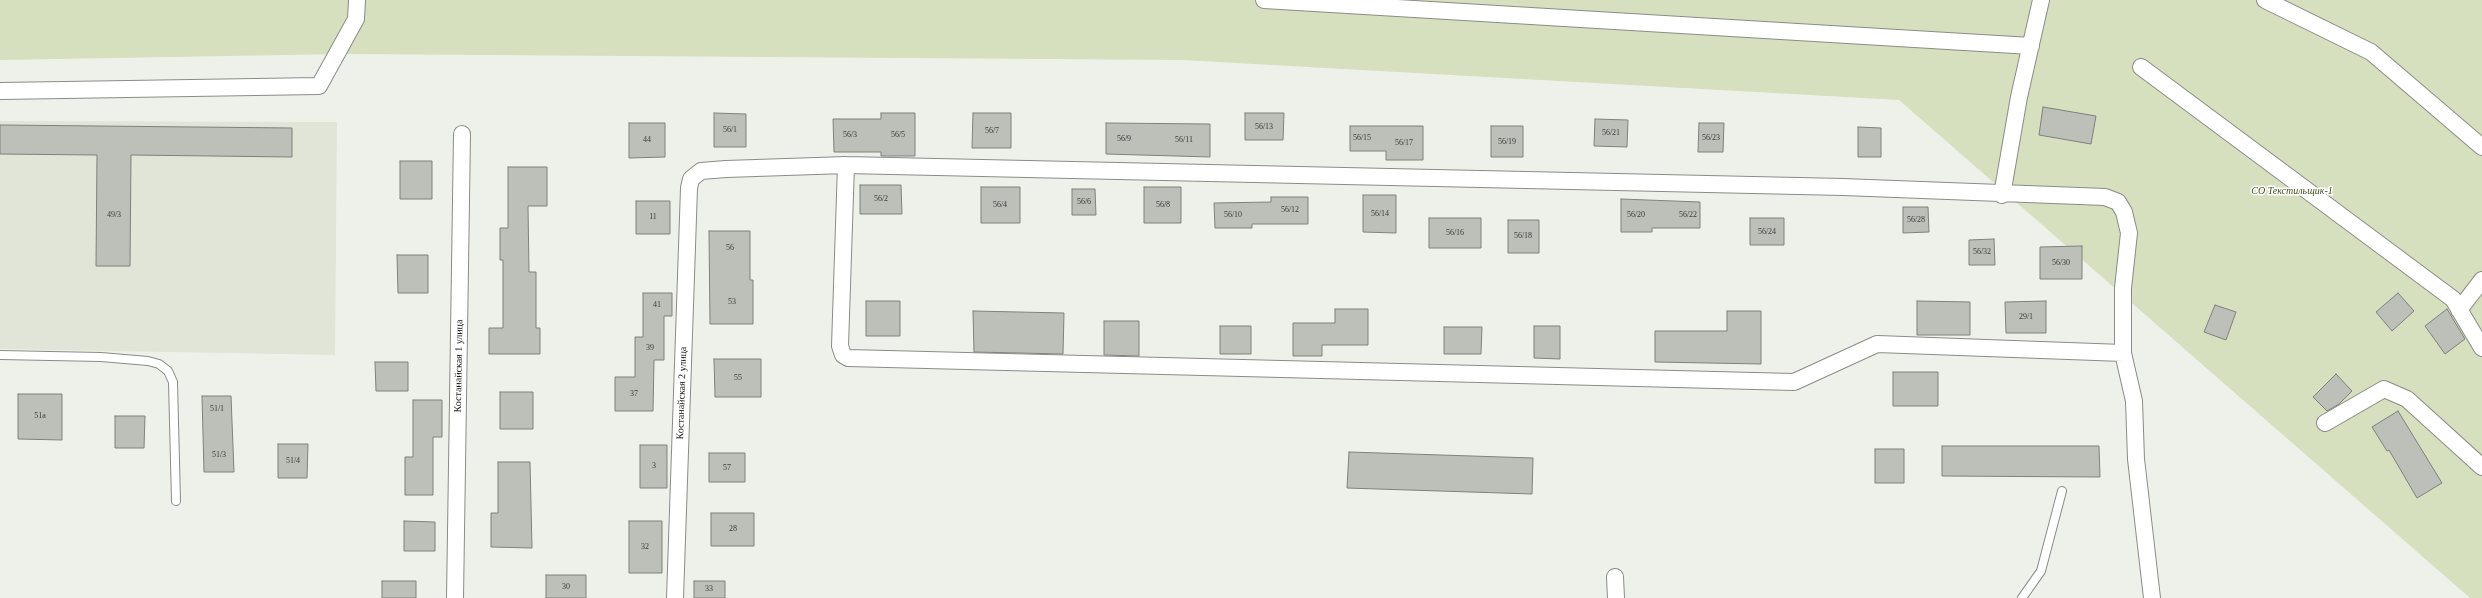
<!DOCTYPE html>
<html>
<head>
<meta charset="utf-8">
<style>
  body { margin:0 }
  canvas { display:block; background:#eef1ea }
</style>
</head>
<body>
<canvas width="2482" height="598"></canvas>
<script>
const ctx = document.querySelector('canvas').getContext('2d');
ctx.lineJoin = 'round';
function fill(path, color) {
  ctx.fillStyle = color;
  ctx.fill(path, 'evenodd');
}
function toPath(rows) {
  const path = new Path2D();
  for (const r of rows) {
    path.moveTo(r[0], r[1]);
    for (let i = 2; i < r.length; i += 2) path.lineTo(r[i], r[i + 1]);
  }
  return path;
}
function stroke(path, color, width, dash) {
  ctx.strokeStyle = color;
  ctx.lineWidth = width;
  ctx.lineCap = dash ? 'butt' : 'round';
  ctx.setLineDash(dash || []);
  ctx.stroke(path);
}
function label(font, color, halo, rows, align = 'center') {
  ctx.font = font + ' Georgia,serif';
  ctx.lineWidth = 3;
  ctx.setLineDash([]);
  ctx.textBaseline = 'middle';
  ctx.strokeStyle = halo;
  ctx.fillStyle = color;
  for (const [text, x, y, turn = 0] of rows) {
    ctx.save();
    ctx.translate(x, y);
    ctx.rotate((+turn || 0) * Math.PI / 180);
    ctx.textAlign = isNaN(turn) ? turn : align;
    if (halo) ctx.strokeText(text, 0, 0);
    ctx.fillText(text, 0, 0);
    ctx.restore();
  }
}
const built = toPath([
  [0,121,337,122,335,355,0,349]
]);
const green = toPath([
  [0,0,2482,0,2482,598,2470,598,1899,100,1182,60,346,54,0,60]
]);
const building = toPath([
  [2043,107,2096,116,2091,144,2039,135,2043,107],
  [714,113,746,114,746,147,714,147,714,113],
  [881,113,915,113,915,156,881,156,881,152,834,152,833,119,881,119,881,113],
  [973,113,1011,113,1011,148,972,148,973,113],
  [1245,113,1284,113,1283,140,1245,140,1245,113],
  [1595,119,1628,120,1627,147,1594,146,1595,119],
  [629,123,665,123,665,157,629,158,629,123],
  [1106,123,1210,124,1210,157,1106,154,1106,123],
  [1699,123,1724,123,1723,152,1698,152,1699,123],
  [0,125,292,128,292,157,131,155,130,266,96,266,97,155,0,154,0,125],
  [1350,126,1423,126,1423,160,1386,160,1386,151,1350,151,1350,126],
  [1491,126,1523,126,1523,157,1491,157,1491,126],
  [1858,127,1881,128,1881,157,1858,157,1858,127],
  [400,161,432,161,432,199,400,199,400,161],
  [508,167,547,167,547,206,528,206,529,272,536,272,536,328,540,328,540,354,489,354,489,328,503,328,503,260,500,260,500,228,508,228,508,167],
  [860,185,901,185,902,214,860,214,860,185],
  [981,187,1020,187,1020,223,981,223,981,187],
  [1144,187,1181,187,1181,223,1144,223,1144,187],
  [1072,189,1095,189,1096,215,1072,215,1072,189],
  [1363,195,1396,195,1396,233,1363,232,1363,195],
  [1271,197,1308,197,1308,224,1252,224,1252,228,1215,228,1214,203,1271,202,1271,197],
  [1621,199,1700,202,1700,228,1652,228,1652,232,1621,232,1621,199],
  [636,201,670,201,670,234,636,234,636,201],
  [1903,207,1928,207,1929,232,1903,233,1903,207],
  [1429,218,1481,218,1481,248,1429,248,1429,218],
  [1750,218,1784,218,1784,245,1750,245,1750,218],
  [1508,220,1539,220,1539,253,1508,253,1508,220],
  [709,231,750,231,750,280,753,280,753,324,710,324,709,231],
  [1994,239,1995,265,1969,265,1969,240,1994,239],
  [2082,246,2082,279,2040,279,2040,247,2082,246],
  [397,255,428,255,428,293,398,293,397,255],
  [643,293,672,293,672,316,664,316,664,360,654,360,653,411,615,411,615,377,635,377,635,337,643,337,643,293],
  [2398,293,2414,311,2392,331,2376,312,2398,293],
  [866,301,900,301,900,336,866,336,866,301],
  [1917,301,1970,302,1970,335,1917,335,1917,301],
  [2046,301,2046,333,2006,333,2005,302,2046,301],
  [2215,305,2236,312,2226,340,2204,332,2215,305],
  [1335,309,1368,309,1368,345,1322,345,1322,356,1293,356,1293,323,1335,323,1335,309],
  [2447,309,2465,339,2445,354,2425,326,2447,309],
  [973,311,1064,313,1063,354,974,352,973,311],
  [1727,311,1761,311,1761,364,1655,362,1655,331,1727,331,1727,311],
  [1104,321,1139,321,1139,356,1104,355,1104,321],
  [1220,326,1251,326,1251,354,1220,354,1220,326],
  [1534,326,1560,326,1560,359,1534,358,1534,326],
  [1444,327,1482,327,1481,354,1444,354,1444,327],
  [714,359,761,359,761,397,715,397,714,359],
  [375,362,408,362,408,391,376,391,375,362],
  [1893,372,1938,372,1938,406,1893,406,1893,372],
  [2336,374,2352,391,2339,404,2327,411,2313,397,2336,374],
  [500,392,533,392,533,429,500,429,500,392],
  [18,394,62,394,62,440,18,439,18,394],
  [202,396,231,396,234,472,204,472,202,396],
  [413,400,442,400,442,437,433,437,433,495,405,495,405,457,413,457,413,400],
  [2398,411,2442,483,2417,498,2389,450,2387,451,2372,427,2398,411],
  [115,416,145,416,144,448,115,448,115,416],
  [278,444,308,444,307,478,278,478,278,444],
  [640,445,667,445,667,488,640,488,640,445],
  [1942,446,2099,446,2100,477,1942,476,1942,446],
  [1875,449,1904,449,1904,483,1875,483,1875,449],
  [1349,452,1533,458,1532,494,1347,488,1349,452],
  [709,453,745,453,745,482,709,482,709,453],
  [498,462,530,462,532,548,491,547,491,513,498,513,498,462],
  [711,513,754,513,754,546,711,546,711,513],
  [404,521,435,522,435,551,404,551,404,521],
  [629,521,662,521,662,573,629,573,629,521],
  [546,575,586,575,586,598,546,598,546,575],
  [382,581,416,581,416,598,382,598,382,581],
  [694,581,725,581,725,598,694,598,694,581]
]);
const lane = toPath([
  [0,355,101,357,148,361,159,364,168,371,173,382,176,501],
  [2022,598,2041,571,2062,491]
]);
const street = toPath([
  [1264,0,2031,46],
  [2265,0,2371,52,2482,147],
  [2141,67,2453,299,2482,348],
  [0,91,319,86,356,19,357,0],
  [846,165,840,346,843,355,848,358,1794,382,1877,344,2123,353],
  [2002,195,2019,97,2041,0],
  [2459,310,2482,280],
  [2325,423,2384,389,2407,399,2482,467],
  [1615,577,1616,598],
  [455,598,462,134],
  [675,598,689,188,691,179,701,171,726,169,846,165,1843,187,2105,197,2118,202,2124,212,2129,233,2123,288,2123,353,2134,401,2136,459,2152,598]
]);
const numberNames = [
  ["56/13",1264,127],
  ["56/1",730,130],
  ["56/7",992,131],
  ["56/21",1611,133],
  ["56/3",850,135],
  ["56/5",898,135],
  ["56/15",1362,138],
  ["56/23",1711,138],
  ["56/9",1124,139],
  ["44",647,140],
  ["56/11",1184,140],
  ["56/19",1507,142],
  ["56/17",1404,143],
  ["56/2",881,199],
  ["56/6",1084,202],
  ["56/4",1000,205],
  ["56/8",1163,205],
  ["56/12",1290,210],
  ["56/14",1380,214],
  ["49/3",114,215],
  ["56/10",1233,215],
  ["56/20",1636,215],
  ["56/22",1688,215],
  ["11",653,217],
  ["56/28",1916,220],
  ["56/24",1767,232],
  ["56/16",1455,233],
  ["56/18",1523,236],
  ["56",730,248],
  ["56/32",1982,252],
  ["56/30",2061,263],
  ["53",732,302],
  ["41",657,305],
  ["29/1",2026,317],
  ["39",650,348],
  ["55",738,378],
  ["37",634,394],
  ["51/1",217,409],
  ["51а",40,416],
  ["51/3",219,455],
  ["51/4",293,461],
  ["3",654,466],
  ["57",727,468],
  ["28",733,529],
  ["32",645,547],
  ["30",566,587],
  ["33",709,589]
];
const parkNames = [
  ["СО Текстильщик-1",2292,191]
];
const streetNames = [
  ["Костанайская 1 улица",459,366,-89],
  ["Костанайская 2 улица",682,393,-88]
];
fill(built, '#e1e5d7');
fill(green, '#d6e0bf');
fill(building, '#bdbfb9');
stroke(building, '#7f817b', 1);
stroke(lane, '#8b8c86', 10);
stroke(street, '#8b8c86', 18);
stroke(lane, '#fff', 8);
stroke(street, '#fff', 16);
label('8px', '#3b3c39', null, numberNames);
label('italic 10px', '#47531e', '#fff', parkNames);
label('10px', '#10100e', '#fff', streetNames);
</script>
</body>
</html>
